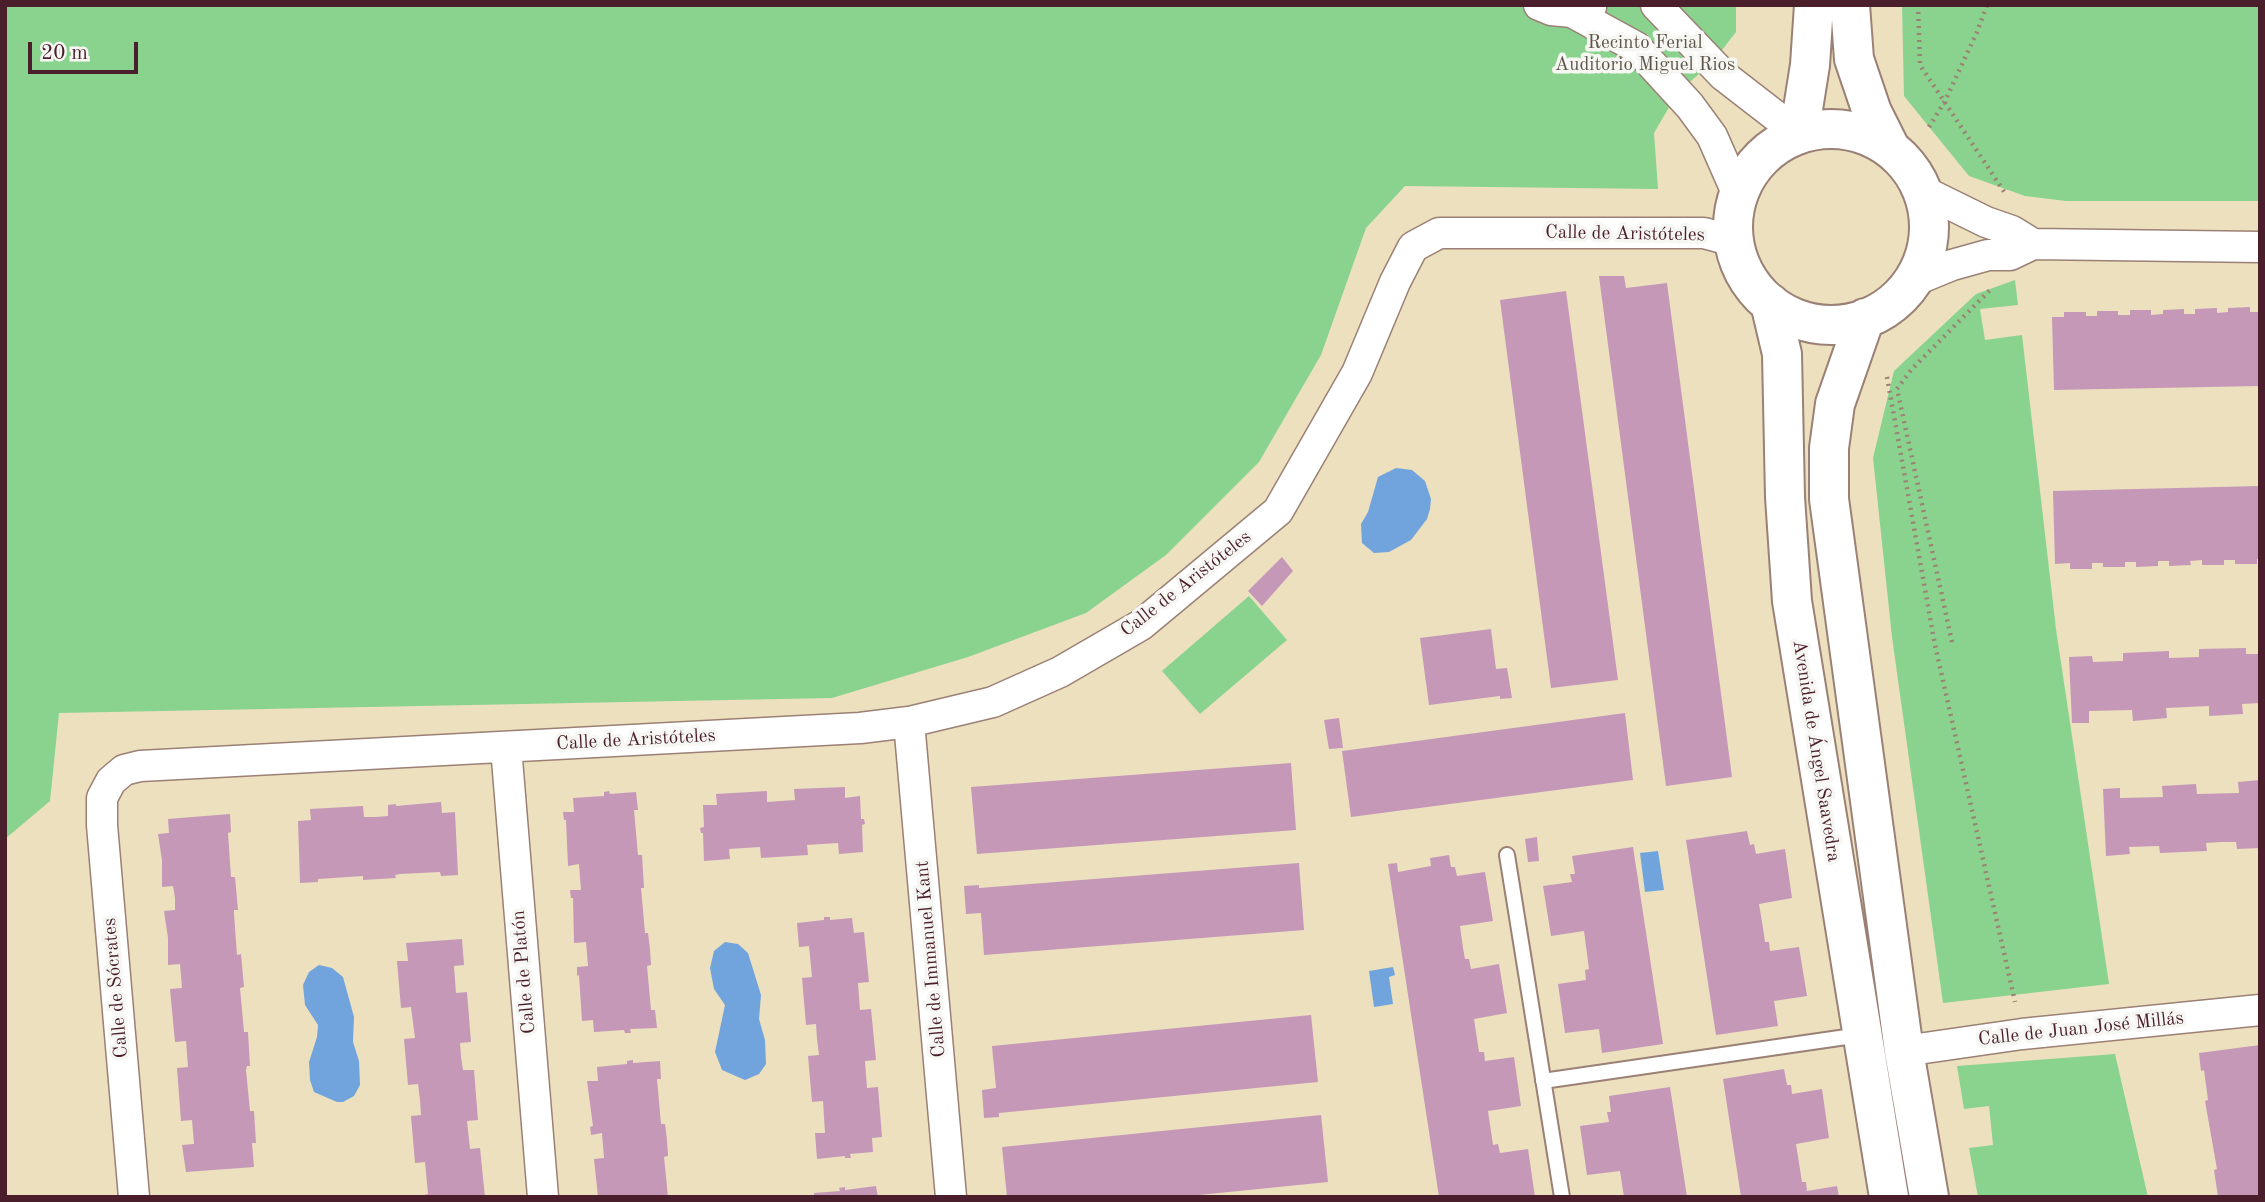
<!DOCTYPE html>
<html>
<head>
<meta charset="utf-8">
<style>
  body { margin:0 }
  #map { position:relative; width:2265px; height:1202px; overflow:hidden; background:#ece0bf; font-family:"Old Standard TT",serif }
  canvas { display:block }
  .frame { position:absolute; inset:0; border:7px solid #4a1f2b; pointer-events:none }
  .scale { position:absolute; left:28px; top:42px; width:110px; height:32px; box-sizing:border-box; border:4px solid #4a1f2b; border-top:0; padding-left:9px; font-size:21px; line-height:24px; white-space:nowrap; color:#4a1f2b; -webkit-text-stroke:5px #f6f6f2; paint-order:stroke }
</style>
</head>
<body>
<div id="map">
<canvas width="2265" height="1202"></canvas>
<div class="frame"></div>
<div class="scale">20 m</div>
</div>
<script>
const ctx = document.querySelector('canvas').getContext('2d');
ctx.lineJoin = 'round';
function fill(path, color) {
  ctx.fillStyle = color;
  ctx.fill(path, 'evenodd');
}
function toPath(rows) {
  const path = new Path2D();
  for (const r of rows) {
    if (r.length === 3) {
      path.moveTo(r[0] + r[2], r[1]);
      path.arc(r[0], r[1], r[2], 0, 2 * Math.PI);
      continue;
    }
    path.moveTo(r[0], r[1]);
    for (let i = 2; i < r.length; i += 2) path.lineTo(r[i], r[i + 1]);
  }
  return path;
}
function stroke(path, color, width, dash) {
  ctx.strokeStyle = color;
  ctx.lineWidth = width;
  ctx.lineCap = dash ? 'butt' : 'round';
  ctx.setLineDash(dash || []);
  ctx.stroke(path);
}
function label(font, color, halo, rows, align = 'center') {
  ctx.font = font + ' "Old Standard TT",serif';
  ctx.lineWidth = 7;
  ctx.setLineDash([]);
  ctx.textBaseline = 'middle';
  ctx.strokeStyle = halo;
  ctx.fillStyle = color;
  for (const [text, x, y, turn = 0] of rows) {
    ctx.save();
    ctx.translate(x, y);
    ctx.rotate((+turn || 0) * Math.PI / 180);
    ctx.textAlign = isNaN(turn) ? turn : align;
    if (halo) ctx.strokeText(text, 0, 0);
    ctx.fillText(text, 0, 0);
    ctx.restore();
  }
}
const green = toPath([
  [5,5,1736,5,1736,32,1712,63,1678,92,1654,133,1658,189,1405,186,1366,228,1321,355,1259,462,1166,555,1086,613,968,657,832,698,59,713,50,801,5,839],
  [1902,5,2260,5,2260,201,2066,201,2025,196,1969,176,1904,96],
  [2015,280,2018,305,1980,309,1985,340,2022,335,2056,629,2109,984,1943,1003,1892,637,1873,458,1894,371,1976,294],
  [1249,596,1287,640,1200,714,1162,671],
  [2115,1054,2148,1197,1978,1197,1969,1148,1993,1145,1989,1106,1964,1109,1957,1066]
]);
const water = toPath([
  [1396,468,1412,470,1425,481,1431,499,1430,509,1427,519,1411,540,1389,552,1374,553,1362,543,1361,524,1368,512,1378,477],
  [1658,851,1664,890,1645,892,1640,853],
  [725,942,738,944,748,953,761,995,759,1019,765,1040,766,1064,759,1074,745,1080,722,1070,715,1052,725,1005,714,989,710,968,714,951],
  [319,965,332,968,343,977,354,1017,353,1042,359,1061,360,1085,354,1096,343,1102,337,1102,314,1092,310,1080,309,1062,317,1037,318,1025,305,1005,303,985,309,972],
  [1393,967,1395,975,1389,977,1393,1004,1374,1007,1369,971]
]);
const building = toPath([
  [1599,276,1624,276,1626,288,1667,283,1732,777,1666,786],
  [1566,291,1618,680,1551,688,1500,300],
  [2250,307,2250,312,2260,312,2260,386,2054,390,2052,317,2064,317,2064,312,2086,312,2086,316,2097,316,2097,311,2118,311,2118,315,2130,315,2130,310,2151,310,2151,315,2163,314,2163,310,2184,309,2184,314,2195,314,2195,309,2217,308,2217,313,2228,312,2228,308],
  [2260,486,2260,559,2257,559,2257,564,2235,564,2235,560,2224,560,2224,565,2202,565,2202,560,2190,561,2191,565,2169,566,2169,561,2158,561,2158,566,2136,567,2136,562,2125,562,2125,567,2103,567,2103,563,2092,563,2092,569,2070,569,2070,563,2055,564,2053,491],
  [1282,557,1293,571,1262,606,1248,591],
  [1491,629,1496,669,1507,668,1512,698,1500,699,1500,696,1429,705,1420,638],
  [2246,648,2246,654,2260,654,2260,703,2242,704,2243,714,2209,716,2209,706,2166,708,2167,718,2133,721,2132,710,2089,711,2089,723,2072,723,2069,657,2092,656,2093,662,2123,661,2123,653,2169,651,2169,658,2199,657,2199,649],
  [1625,713,1633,780,1351,817,1342,751],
  [1339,718,1343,748,1329,749,1324,720],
  [1291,763,1296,830,977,854,971,787],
  [2260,780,2260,848,2237,849,2236,842,2221,842,2206,843,2207,851,2160,853,2159,846,2129,847,2130,854,2106,856,2103,789,2120,788,2120,798,2163,797,2162,786,2196,784,2197,794,2239,793,2238,782],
  [845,787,845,798,860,796,861,819,864,819,865,824,862,825,863,852,839,854,838,843,807,845,808,855,761,858,760,847,729,849,730,859,704,861,703,833,701,833,700,828,704,827,703,805,717,805,716,794,767,791,767,802,795,800,794,789],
  [609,791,610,794,636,792,638,810,634,810,638,855,642,855,644,888,641,888,645,933,648,933,650,949,651,965,647,966,651,1010,655,1010,657,1028,630,1029,631,1033,625,1033,624,1030,594,1032,593,1020,582,1021,579,975,577,976,577,967,588,966,586,942,574,943,573,898,571,898,570,890,581,890,579,864,568,866,566,820,564,820,563,812,574,812,573,798,604,796,604,792],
  [441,802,442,813,455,812,458,875,441,876,440,872,400,874,395,875,396,878,363,880,363,876,318,879,318,882,300,883,298,821,311,820,310,809,363,806,364,817,376,817,388,816,388,805,396,804,396,806],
  [230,814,231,832,228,833,231,877,235,877,238,910,234,910,234,914,237,955,241,954,244,987,240,988,244,1032,248,1032,250,1066,247,1066,246,1070,250,1111,254,1111,256,1143,252,1143,254,1167,186,1172,182,1145,194,1144,192,1120,181,1121,177,1068,188,1067,186,1041,175,1042,170,989,182,988,180,964,168,965,168,938,164,911,175,910,175,898,173,886,162,887,162,860,158,834,169,833,168,819],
  [1747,831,1750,845,1754,844,1756,854,1785,849,1792,898,1759,904,1763,928,1765,942,1769,942,1770,951,1799,947,1807,996,1774,1001,1778,1026,1716,1035,1686,840],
  [1537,837,1539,861,1528,862,1525,839],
  [1633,847,1663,1044,1602,1053,1599,1029,1565,1033,1558,984,1586,980,1585,970,1589,969,1587,954,1584,931,1551,936,1543,886,1572,882,1570,874,1575,874,1572,856],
  [1449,855,1451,867,1455,867,1457,876,1485,872,1493,921,1460,926,1463,948,1465,959,1469,959,1471,969,1499,964,1507,1013,1474,1019,1479,1052,1484,1052,1485,1061,1514,1057,1521,1106,1488,1111,1493,1145,1498,1144,1500,1153,1528,1149,1535,1197,1439,1197,1388,864,1397,863,1398,872,1431,866,1430,858],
  [1299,863,1304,930,984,955,981,913,966,914,964,886,979,885,979,888],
  [824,917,830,917,830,920,852,918,854,933,864,932,869,982,858,983,860,1010,871,1009,876,1060,865,1061,866,1075,867,1088,878,1087,882,1137,872,1138,873,1152,850,1154,851,1158,845,1158,845,1156,817,1159,815,1133,825,1133,823,1101,812,1102,808,1056,819,1055,817,1039,816,1024,806,1025,802,978,812,977,809,946,799,947,797,923,824,920],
  [462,939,464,965,454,966,456,993,467,992,471,1042,460,1043,461,1057,463,1070,474,1070,478,1120,467,1121,470,1149,480,1148,485,1197,416,1197,428,1194,425,1162,415,1163,411,1116,421,1115,420,1100,418,1084,408,1085,404,1039,415,1038,411,1007,401,1008,397,961,408,961,406,943],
  [1311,1015,1318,1082,999,1113,999,1117,984,1118,982,1090,996,1088,992,1046],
  [2260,1045,2260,1197,2218,1197,2214,1170,2217,1169,2205,1101,2208,1100,2204,1070,2201,1071,2199,1053],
  [633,1060,633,1063,660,1061,661,1079,657,1079,661,1124,665,1124,667,1140,668,1156,664,1157,668,1197,598,1197,594,1159,604,1158,602,1133,591,1135,590,1127,593,1126,587,1081,598,1081,597,1067,627,1064,627,1061],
  [1784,1069,1787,1085,1791,1085,1792,1094,1822,1089,1829,1138,1796,1144,1802,1182,1806,1182,1807,1191,1837,1186,1839,1197,1741,1197,1723,1079],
  [1670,1087,1687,1197,1624,1197,1620,1171,1587,1175,1580,1126,1609,1122,1607,1112,1611,1112,1609,1096],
  [1321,1115,1328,1182,1179,1197,1007,1197,1002,1147],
  [876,1186,878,1197,814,1197,814,1193,840,1191,839,1188,845,1187,845,1190]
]);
const path = toPath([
  [1918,5,1920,65,2005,193],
  [1929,127,1945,101,1977,32,1987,5],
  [1887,377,1935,645,2015,1002],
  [1952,642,1897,389,1911,370,1990,290]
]);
const lane = toPath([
  [1507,855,1562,1197],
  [1543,1081,1860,1035]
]);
const street = toPath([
  [1539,5,1551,10,1572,12,1591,7],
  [1656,5,1724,76,1799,134],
  [1572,12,1636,47,1690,106,1712,136,1738,195],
  [1923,191,1986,222,2012,231,2033,244],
  [1913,281,1952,265,1988,255,2010,255,2033,244,2260,247],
  [909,722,951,1197],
  [506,747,543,1197],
  [1904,1051,2022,1034,2260,1010],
  [134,1197,102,825,102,798,111,781,124,770,140,766,860,728,909,722,993,702,1060,672,1141,625,1278,511,1357,373,1395,282,1413,247,1439,233,1704,233,1734,241]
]);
const secondary = toPath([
  [1850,5,1854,59,1872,112,1890,148],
  [1831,227,98],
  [1799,134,1810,65,1814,5],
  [1770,303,1782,354,1785,497,1792,601,1889,1197],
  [1865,318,1835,404,1829,448,1829,499,1904,1051,1929,1197]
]);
const parkNames = [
  ["Recinto Ferial",1645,43],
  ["Auditorio Miguel Rios",1645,65]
];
const streetNames = [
  ["Calle de Aristóteles",1625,234,1],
  ["Calle de Aristóteles",1186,584,-38],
  ["Calle de Aristóteles",636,740,-3],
  ["Avenida de Ángel Saavedra",1816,751,81],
  ["Calle de Immanuel Kant",931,959,-95],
  ["Calle de Platón",524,972,-95],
  ["Calle de Sócrates",116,988,-95],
  ["Calle de Juan José Millás",2081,1029,-6]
];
fill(green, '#8ad38e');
fill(water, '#71a4dd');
fill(building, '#c598b8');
stroke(lane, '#9b8075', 18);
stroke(street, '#9b8075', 33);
stroke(secondary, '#9b8075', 42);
stroke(path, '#9b8075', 4.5, [2, 5]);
stroke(lane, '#fff', 14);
stroke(street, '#fff', 30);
stroke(secondary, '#fff', 38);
label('19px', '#5d5549', '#f6f6f2', parkNames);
label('19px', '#4a1f2b', '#f6f6f2', streetNames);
</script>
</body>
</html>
